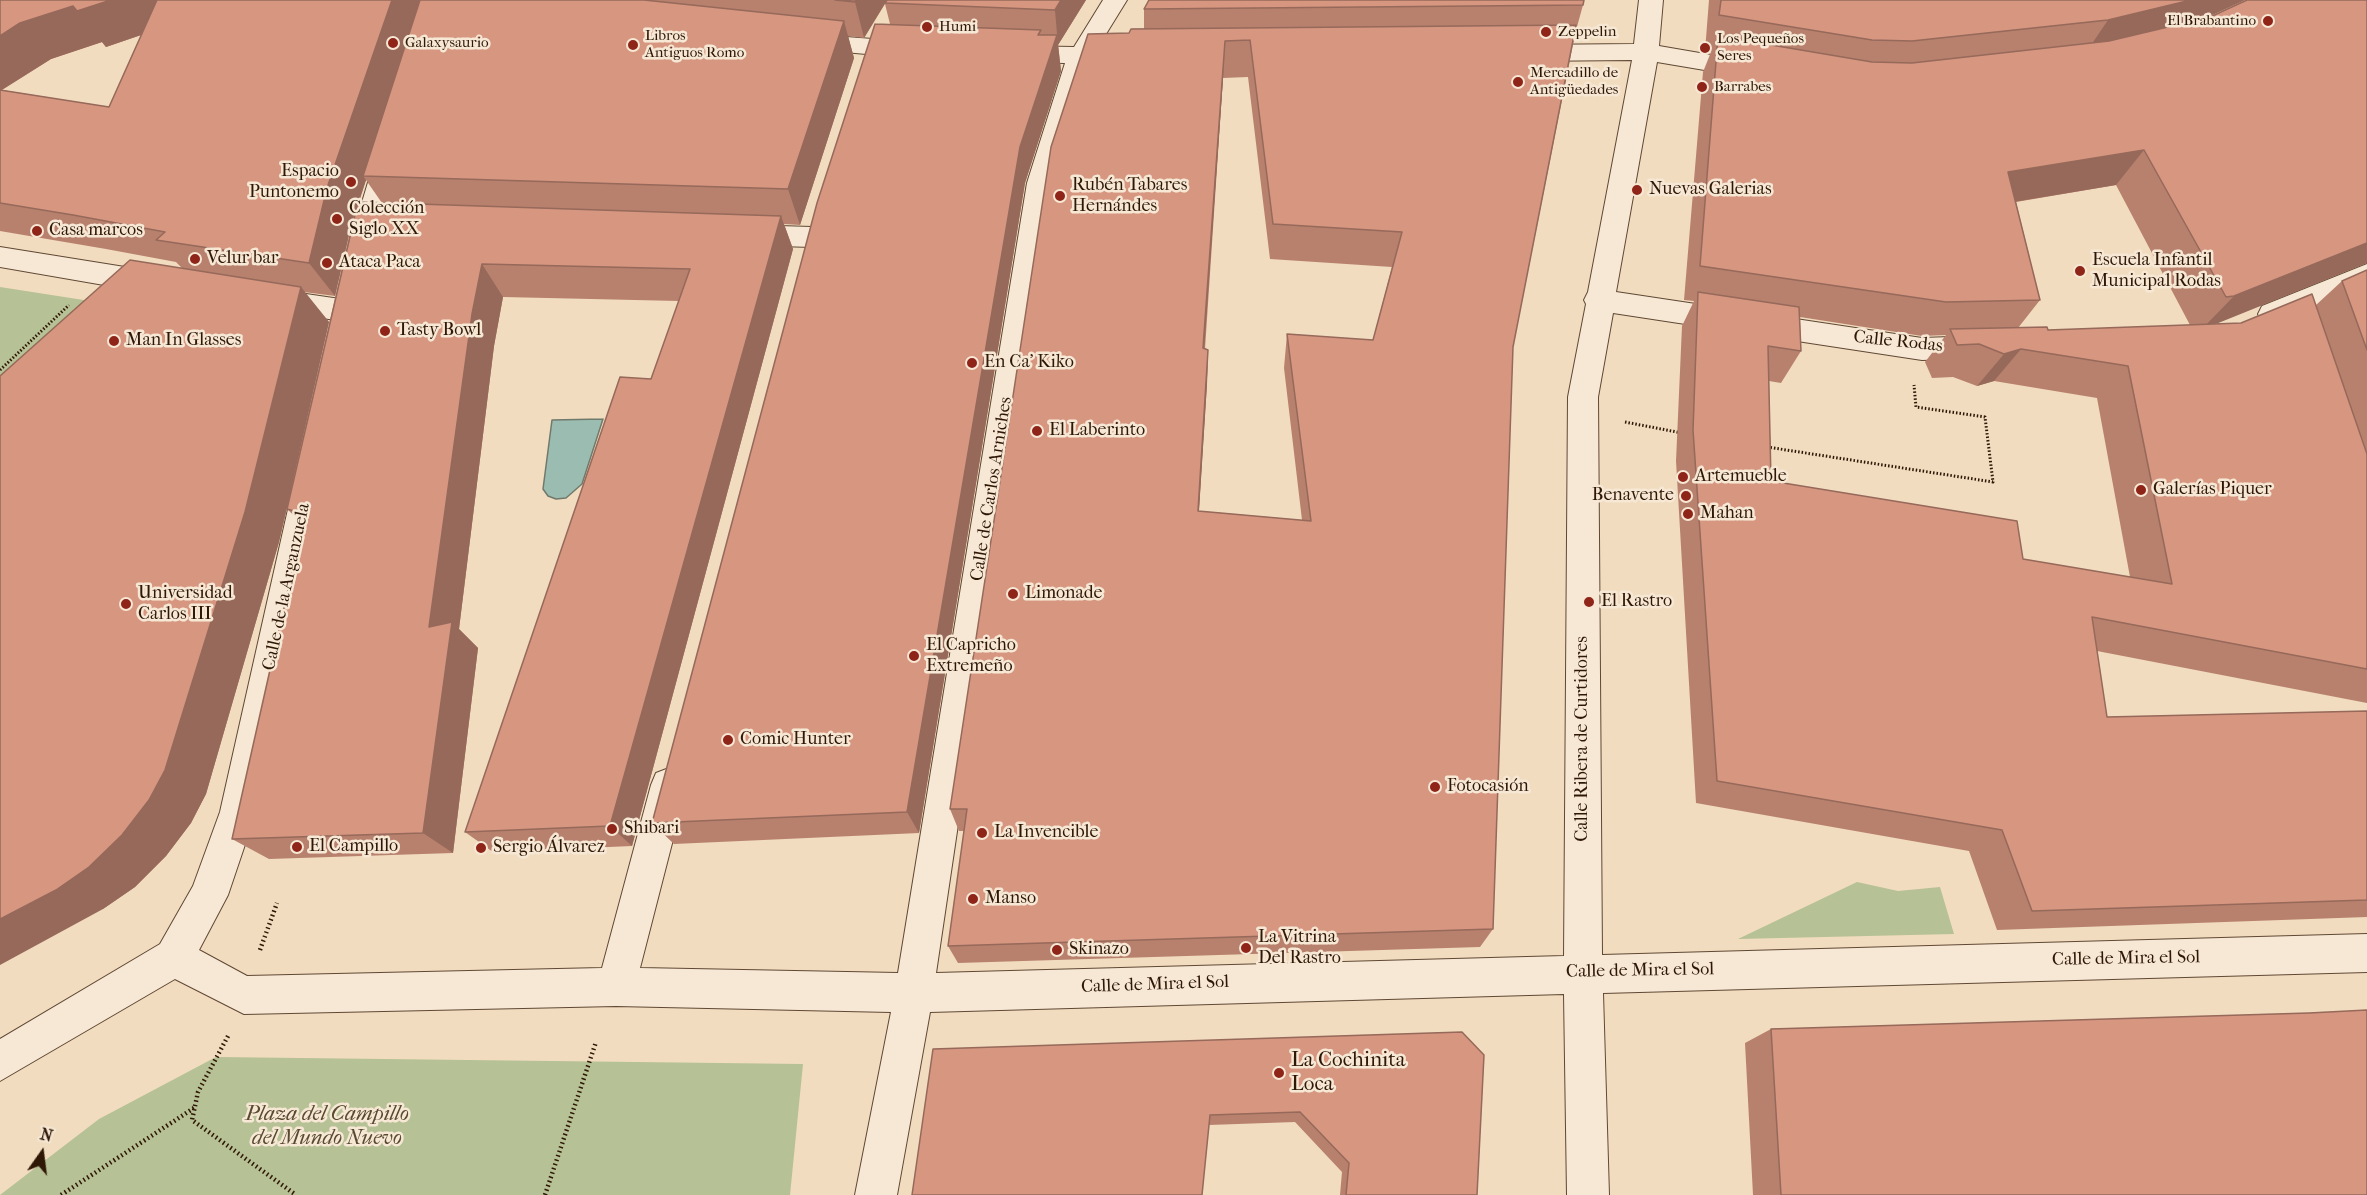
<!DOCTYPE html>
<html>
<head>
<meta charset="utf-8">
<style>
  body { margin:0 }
  #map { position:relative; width:2367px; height:1195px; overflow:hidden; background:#f1dcbf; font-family:"IM FELL French Canon",serif }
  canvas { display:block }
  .north { position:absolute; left:12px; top:1123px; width:60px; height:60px; -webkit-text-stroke:4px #f6e8d5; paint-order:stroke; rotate:14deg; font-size:16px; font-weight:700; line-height:24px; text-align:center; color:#2f1705 }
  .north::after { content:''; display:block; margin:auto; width:21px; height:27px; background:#2f1705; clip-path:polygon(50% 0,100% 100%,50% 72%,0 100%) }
</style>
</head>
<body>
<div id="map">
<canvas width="2367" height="1195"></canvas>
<div class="north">N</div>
</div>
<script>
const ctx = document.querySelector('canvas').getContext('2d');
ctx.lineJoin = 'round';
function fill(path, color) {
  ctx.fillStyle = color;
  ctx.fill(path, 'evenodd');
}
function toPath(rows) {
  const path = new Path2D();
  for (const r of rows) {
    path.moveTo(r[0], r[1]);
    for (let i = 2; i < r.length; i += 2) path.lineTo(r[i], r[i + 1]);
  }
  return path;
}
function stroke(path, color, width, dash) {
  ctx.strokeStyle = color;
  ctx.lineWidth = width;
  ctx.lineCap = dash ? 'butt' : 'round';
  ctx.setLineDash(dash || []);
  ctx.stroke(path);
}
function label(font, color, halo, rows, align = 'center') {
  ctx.font = font + ' "IM FELL French Canon",serif';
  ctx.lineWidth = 5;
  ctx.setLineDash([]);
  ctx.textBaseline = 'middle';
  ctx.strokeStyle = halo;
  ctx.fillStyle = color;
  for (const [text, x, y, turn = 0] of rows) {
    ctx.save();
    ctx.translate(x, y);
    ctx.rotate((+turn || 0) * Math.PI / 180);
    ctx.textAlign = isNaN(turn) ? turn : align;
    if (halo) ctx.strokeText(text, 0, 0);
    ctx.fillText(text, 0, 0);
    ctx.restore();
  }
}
const green = toPath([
  [0,287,90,301,0,446],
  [1857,882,1898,891,1940,887,1954,934,1738,939],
  [216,1057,803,1064,790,1195,0,1195,99,1119]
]);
const water = toPath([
  [603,419,582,484,566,498,556,499,548,496,543,489,552,420,603,419]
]);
const pathFar1 = toPath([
  [0,370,69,305],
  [1625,422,1682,433],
  [1767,447,1993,482,1985,417,1916,407,1914,385]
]);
const path = toPath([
  [260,950,277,903],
  [228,1036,198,1092,192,1120,296,1195],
  [61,1195,194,1108],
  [545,1195,596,1042]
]);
const minor = toPath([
  [1103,0,1127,0,1098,47,1126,48,1135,50,1139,56,1135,62,1126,64,1090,64,1053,183,936,973,1564,956,1568,397,1586,304,1584,300,1588,292,1632,60,1526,61,1517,59,1513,53,1517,47,1526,45,1634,44,1639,0,1663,0,1659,46,1752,62,1761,64,1765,70,1761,76,1752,78,1657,62,1616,292,1922,338,1980,336,1990,339,1995,347,1990,355,1980,358,1922,360,1613,313,1598,397,1602,955,2367,934,2367,972,1603,993,1609,1195,1567,1195,1564,994,930,1012,897,1195,855,1195,891,1012,616,1006,244,1014,175,979,0,1081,0,1039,160,944,193,886,220,812,295,478,300,469,311,465,322,469,327,478,256,812,228,895,199,950,247,976,602,968,651,785,656,773,669,768,682,773,687,785,640,968,898,973,1027,183,1065,63,1016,62,1007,60,1003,54,1007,48,1016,46,1074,47,1103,0],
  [806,34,913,42,922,44,925,50,922,56,913,58,797,48,794,42,797,36,806,34],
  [390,143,399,145,403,152,377,246,373,253,363,256,353,253,349,246,377,152,381,145,390,143],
  [745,225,812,227,822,230,826,237,822,244,812,247,745,245,735,242,731,235,735,228,745,225],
  [0,247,156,272,166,276,170,283,166,290,156,294,0,267,0,247],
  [2367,264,2367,286,2272,325,2262,322,2258,314,2262,306,2367,264],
  [272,289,347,300,357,303,361,311,357,319,347,322,262,308,258,300,262,292,272,289]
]);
const wall = toPath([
  [0,0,1086,0,1058,45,1061,71,1025,183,919,833,674,844,652,823,890,24,885,4,864,38,848,36,854,58,800,225,784,224,793,249,632,846,493,852,465,832,651,379,679,301,503,297,494,346,459,629,478,648,453,853,269,859,232,839,303,524,287,509,279,542,206,794,191,823,166,856,135,887,103,909,183,269,176,262,106,249,0,231],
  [141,35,109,107,2,90,51,59,102,42,106,47],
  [366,180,382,203,359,202],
  [355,211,288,504,329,322,304,292,335,296,352,222],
  [1709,0,2245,0,2206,18,2367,0,2367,263,2214,324,2241,323,2316,305,2342,281,2367,270,2367,703,2097,651,2107,717,2367,711,2367,917,1997,930,1969,851,1696,803,1676,461,1682,326,1694,301,1684,300,1703,72,1711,52,1705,51],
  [2116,185,2190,325,2048,330,2018,328,2040,300,2016,202],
  [1800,317,1922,336,1946,335,1925,362,1932,378,1953,377,1977,386,1994,381,2097,398,2130,577,2023,559,1771,481,1769,381,1781,383,1801,351],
  [1583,5,1575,34,1513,347,1493,929,1480,947,958,963,948,946,964,831,959,831,950,809,1129,33,1144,29,1144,9],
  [1248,77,1270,259,1392,267,1373,340,1287,334,1284,368,1302,520,1199,511,1207,384,1208,350,1205,349,1223,78],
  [2309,1013,2367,1195,1753,1195,1745,1043,1771,1029],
  [1462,1032,1477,1195,1340,1195,1342,1172,1295,1122,1209,1125,912,1195]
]);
const shadedWall = toPath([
  [111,0,178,0,191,18,106,47,102,42,51,59,0,91,0,36,20,23,73,6],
  [392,0,424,0,363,176,366,180,352,222,335,296,309,263,327,188],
  [856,0,887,0,864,38,855,2],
  [1061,0,1086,0,1058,45,1055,10],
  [2191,0,2245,0,2163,37,2083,57,2108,20],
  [844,21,854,58,800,225,788,189],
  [1057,35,1061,71,1025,183,919,833,907,812,1020,147],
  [1225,41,1223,78,1202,381,1203,348],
  [2144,150,2116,185,1983,207,2008,172],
  [781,216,793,249,632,846,610,826],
  [2367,243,2367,263,2201,330,2234,296],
  [482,264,503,297,494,346,459,629,478,648,453,853,423,833,429,627,472,314],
  [301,287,329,322,279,542,206,794,191,823,166,856,135,887,103,909,0,965,0,919],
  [2021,349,1994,381,1977,386,2004,354],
  [1208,350,1207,384,1197,541,1198,511]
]);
const building = toPath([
  [0,0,111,0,77,11,73,6,20,23,0,36,0,0],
  [157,0,392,0,327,188,309,263,156,240,165,232,73,215,0,203,0,90,109,107,157,0],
  [420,0,644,0,844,21,788,189,363,176,420,0],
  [835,0,856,0,855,2,835,0],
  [887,0,1061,0,1055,10,885,3,887,0],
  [1149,0,1584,0,1583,5,1144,9,1149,0],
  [1721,0,2191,0,2108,20,1912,41,1872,40,1719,15,1721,0],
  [2247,0,2367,0,2367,243,2234,296,2226,297,2144,150,2008,172,2040,300,1946,302,1700,266,1718,36,1872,62,1912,63,2109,41,2210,17,2247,0],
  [875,24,1041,30,1038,35,1057,35,1020,147,907,812,652,823,817,203,875,24],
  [1576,25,1513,347,1493,929,948,946,967,809,950,809,1051,147,1088,34,1129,33,1131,29,1576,25],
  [1250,40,1273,224,1402,232,1373,340,1287,334,1311,521,1198,511,1208,350,1203,348,1225,41,1250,40],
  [358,202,781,216,610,826,465,832,620,377,651,379,690,269,482,264,472,314,429,627,452,622,423,833,232,839,305,514,287,509,358,202],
  [130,260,301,287,245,512,165,770,149,800,122,835,89,867,56,890,0,919,0,376,130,260],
  [2367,270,2367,350,2342,281,2367,270],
  [1698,292,1799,307,1801,351,1768,346,1771,481,2017,521,2023,559,2172,584,2128,366,2021,349,2004,354,1979,344,1957,345,1950,329,2047,327,2048,330,2241,323,2312,294,2367,454,2367,669,2092,617,2107,717,2367,711,2367,900,2032,911,2002,830,1717,781,1693,430,1698,292],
  [2367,1010,2367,1195,1781,1195,1771,1029,2309,1013,2367,1010],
  [1462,1032,1484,1055,1477,1195,1346,1195,1349,1163,1300,1112,1210,1115,1202,1195,912,1195,933,1049,1462,1032]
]);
const markers = [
  [2268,21,6,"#8f2418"],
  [927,27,6,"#8f2418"],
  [1546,32,6,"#8f2418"],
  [393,43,6,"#8f2418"],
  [633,45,6,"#8f2418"],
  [1705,48,6,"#8f2418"],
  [1518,82,6,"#8f2418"],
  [1702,87,6,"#8f2418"],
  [351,182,6,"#8f2418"],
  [1637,190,6,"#8f2418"],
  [1060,196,6,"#8f2418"],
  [337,219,6,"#8f2418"],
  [37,231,6,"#8f2418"],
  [195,259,6,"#8f2418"],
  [327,263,6,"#8f2418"],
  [2080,271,6,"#8f2418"],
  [385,331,6,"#8f2418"],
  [114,341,6,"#8f2418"],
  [972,363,6,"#8f2418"],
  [1037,431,6,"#8f2418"],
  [1683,477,6,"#8f2418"],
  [2141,490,6,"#8f2418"],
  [1686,496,6,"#8f2418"],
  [1688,514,6,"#8f2418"],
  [1013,594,6,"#8f2418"],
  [1589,602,6,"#8f2418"],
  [126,604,6,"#8f2418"],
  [914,656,6,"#8f2418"],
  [728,740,6,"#8f2418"],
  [1435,787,6,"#8f2418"],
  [612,829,6,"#8f2418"],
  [982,833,6,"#8f2418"],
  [297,847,6,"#8f2418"],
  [481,848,6,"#8f2418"],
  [973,899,6,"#8f2418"],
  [1246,948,6,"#8f2418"],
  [1057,950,6,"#8f2418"],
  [1279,1073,6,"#8f2418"]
];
const farPoinames = [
  ["El Brabantino",2256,21,"right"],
  ["Humi",939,27],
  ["Zeppelin",1558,32],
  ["Libros",645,36],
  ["Antiguos Romo",645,53],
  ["Los Pequeños",1717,39],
  ["Seres",1717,56],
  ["Galaxysaurio",405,43],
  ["Mercadillo de",1530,73],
  ["Antigüedades",1530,90],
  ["Barrabes",1714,87]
];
const poiNames = [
  ["Espacio",339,172,"right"],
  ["Puntonemo",339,193,"right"],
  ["Rubén Tabares",1072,186],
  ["Hernándes",1072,207],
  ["Nuevas Galerias",1649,190],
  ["Colección",349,209],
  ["Siglo XX",349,230],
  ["Casa marcos",49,231],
  ["Velur bar",207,259],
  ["Escuela Infantil",2092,261],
  ["Municipal Rodas",2092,282],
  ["Ataca Paca",339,263],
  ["Tasty Bowl",397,331],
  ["Man In Glasses",126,341],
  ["En Ca' Kiko",984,363],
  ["El Laberinto",1049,431],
  ["Artemueble",1695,477],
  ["Galerías Piquer",2153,490],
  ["Benavente",1674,496,"right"],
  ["Mahan",1700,514],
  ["Universidad",138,594],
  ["Carlos III",138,615],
  ["Limonade",1025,594],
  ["El Rastro",1601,602],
  ["El Capricho",926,646],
  ["Extremeño",926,667],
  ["Comic Hunter",740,740],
  ["Fotocasión",1447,787],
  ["Shibari",624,829],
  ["La Invencible",994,833],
  ["El Campillo",309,847],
  ["Sergio Álvarez",493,848],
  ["Manso",985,899],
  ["La Vitrina",1258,938],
  ["Del Rastro",1258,959],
  ["Skinazo",1069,950]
];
const streetNames = [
  ["Calle Rodas",1898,342,6],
  ["Calle de Carlos Arniches",992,489,-81],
  ["Calle de la Arganzuela",287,587,-78],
  ["Calle Ribera de Curtidores",1583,739,-90],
  ["Calle de Mira el Sol",2126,959,-1],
  ["Calle de Mira el Sol",1640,971,-1],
  ["Calle de Mira el Sol",1155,985,-2]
];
const nearPoinames = [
  ["La Cochinita",1291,1061],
  ["Loca",1291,1085]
];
const nearParknames = [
  ["Plaza del Campillo",327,1115],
  ["del Mundo Nuevo",327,1139]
];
fill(green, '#b6c195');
fill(water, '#9bbcb0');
stroke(water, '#707a6c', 1.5);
stroke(minor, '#604834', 2);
stroke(pathFar1, '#2f1705', 3, [1.5, 2]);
stroke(path, '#2f1705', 4.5, [1.5, 3]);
fill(minor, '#f6e8d5');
fill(wall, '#b8816e');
fill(shadedWall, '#96695a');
fill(building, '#d69680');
stroke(building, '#96695a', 1.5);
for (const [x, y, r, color] of markers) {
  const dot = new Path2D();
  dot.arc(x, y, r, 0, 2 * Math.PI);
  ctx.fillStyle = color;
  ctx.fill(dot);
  stroke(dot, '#f6e8d5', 2);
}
label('15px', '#2f1705', '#f6e8d5', farPoinames, 'left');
label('18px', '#2f1705', '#f6e8d5', poiNames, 'left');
label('18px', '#2f1705', '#f6e8d5', streetNames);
label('21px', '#2f1705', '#f6e8d5', nearPoinames, 'left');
label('italic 21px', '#584a30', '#f6e8d5', nearParknames);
</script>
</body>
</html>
